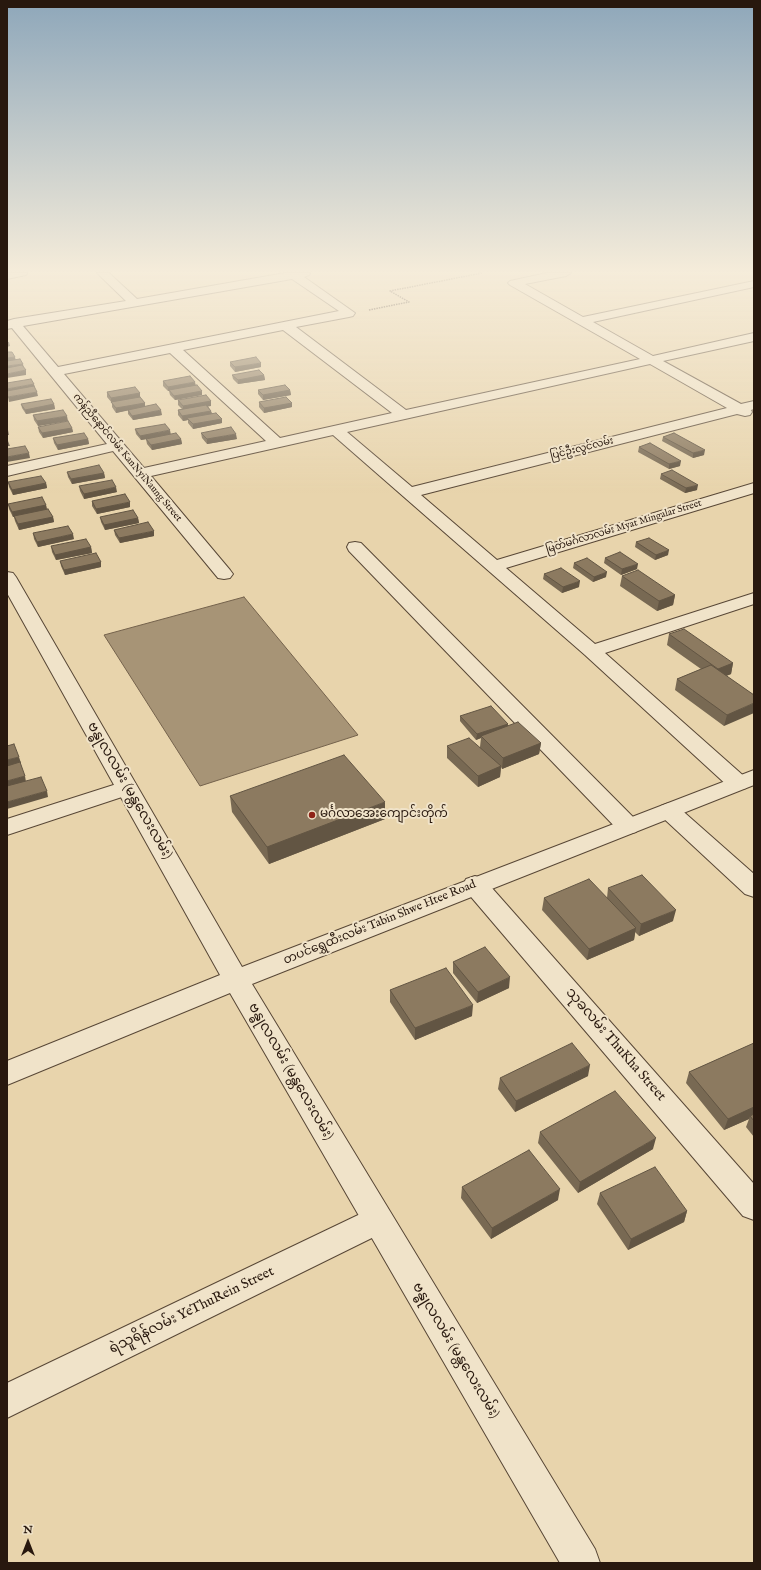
<!DOCTYPE html>
<html>
<head>
<meta charset="utf-8">
<style>
  body { margin:0 }
  #map { position:relative; width:761px; height:1570px; overflow:hidden; background:#e8d4ac; font-family:"IM FELL English",serif }
  canvas { display:block }
  .frame { position:absolute; inset:0; border:8px solid #28180e; pointer-events:none }
  .north { position:absolute; left:8px; top:1522px; width:40px; height:40px; -webkit-text-stroke:3px #f0e3c9; paint-order:stroke; rotate:0deg; font-size:11px; font-weight:700; line-height:16px; text-align:center; color:#28180e }
  .north::after { content:''; display:block; margin:auto; width:14px; height:18px; background:#28180e; clip-path:polygon(50% 0,100% 100%,50% 72%,0 100%) }
</style>
</head>
<body>
<div id="map">
<canvas width="761" height="1570"></canvas>
<div class="frame"></div>
<div class="north">N</div>
</div>
<script>
const ctx = document.querySelector('canvas').getContext('2d');
ctx.lineJoin = 'round';
function fill(path, color) {
  ctx.fillStyle = color;
  ctx.fill(path, 'evenodd');
}
function toPath(rows) {
  const path = new Path2D();
  for (const r of rows) {
    path.moveTo(r[0], r[1]);
    for (let i = 2; i < r.length; i += 2) path.lineTo(r[i], r[i + 1]);
  }
  return path;
}
function stroke(path, color, width, dash) {
  ctx.strokeStyle = color;
  ctx.lineWidth = width;
  ctx.lineCap = dash ? 'butt' : 'round';
  ctx.setLineDash(dash || []);
  ctx.stroke(path);
}
function label(font, color, halo, rows, align = 'center') {
  ctx.font = font + ' "IM FELL English","Noto Sans Myanmar",serif';
  ctx.lineWidth = 4;
  ctx.setLineDash([]);
  ctx.textBaseline = 'middle';
  ctx.strokeStyle = halo;
  ctx.fillStyle = color;
  for (const [text, x, y, turn = 0] of rows) {
    ctx.save();
    ctx.translate(x, y);
    ctx.rotate((+turn || 0) * Math.PI / 180);
    ctx.textAlign = isNaN(turn) ? turn : align;
    if (halo) ctx.strokeText(text, 0, 0);
    ctx.fillText(text, 0, 0);
    ctx.restore();
  }
}
const water = toPath([
  [244,597,358,735,200,786,104,635,244,597]
]);
const path = toPath([
  [369,310,409,302,390,291,482,273]
]);
const minor = toPath([
  [7,273,27,273,26,275,7,279,7,273],
  [97,273,109,273,137,299,285,273,310,273,309,275,304,277,355,313,353,316,349,317,296,327,406,410,640,359,510,285,508,283,510,281,547,273,571,273,566,276,525,284,583,317,754,281,754,287,593,322,653,356,754,333,754,341,663,361,741,404,754,401,754,409,751,410,752,412,750,415,745,416,737,414,421,495,497,560,754,483,754,493,506,568,595,644,754,593,754,604,605,653,746,778,749,783,746,788,738,790,730,788,585,655,333,435,151,476,230,570,233,574,230,578,224,579,218,578,113,451,7,476,7,466,107,444,12,328,7,329,7,321,14,319,126,301,97,273],
  [292,279,339,311,58,367,23,326,292,279],
  [283,330,392,413,280,438,183,350,283,330],
  [170,353,266,441,144,468,64,374,170,353],
  [650,364,727,408,412,487,347,432,650,364],
  [355,542,361,543,636,820,639,826,636,832,628,834,620,832,349,551,347,547,349,543,355,542],
  [126,781,134,783,137,788,134,793,7,835,7,819,126,781],
  [669,803,677,806,754,874,754,897,745,894,661,816,658,811,661,806,669,803],
  [475,876,484,879,754,1184,754,1220,743,1216,466,891,463,885,466,879,475,876],
  [377,1206,388,1210,393,1220,388,1230,7,1418,7,1383,377,1206]
]);
const tertiary = toPath([
  [7,572,13,573,16,577,242,967,754,770,754,785,252,984,595,1549,600,1563,560,1563,230,993,7,1085,7,1061,220,975,7,593,7,572]
]);
const wall = toPath([
  [230,362,261,367,235,372,230,366],
  [232,375,264,375,265,380,238,384,233,379],
  [163,381,195,385,202,395,175,400,170,395,169,391,168,391,163,386],
  [258,390,290,390,291,395,263,400,258,394],
  [107,392,140,393,140,397,145,403,145,406,162,415,133,420,128,414,128,410,116,413,112,407,112,403,107,397],
  [178,400,211,401,211,406,208,406,212,413,222,423,193,429,188,423,188,420,183,421,178,415,178,410,182,409,178,405],
  [259,402,292,403,292,407,264,413,259,407],
  [21,404,54,404,55,409,26,414,22,408],
  [33,415,68,421,38,426,34,420],
  [38,427,72,428,73,432,43,438,39,432],
  [135,429,170,434,181,439,182,444,152,450,147,444,146,439,141,440,136,434],
  [201,433,237,439,207,444,202,438],
  [663,437,704,455,693,458,662,441],
  [53,438,88,439,89,444,58,450,54,443],
  [639,447,680,466,669,469,638,452],
  [67,472,104,473,105,478,72,484,68,477],
  [661,474,697,490,685,493,660,479],
  [8,482,46,483,47,488,13,495,9,487],
  [79,486,117,492,84,499,80,491],
  [92,501,130,507,97,514,92,506],
  [8,504,46,505,47,510,53,517,54,522,19,530,15,521,14,517,13,517,9,509],
  [100,517,138,518,139,523,105,530,101,522],
  [114,530,154,536,120,543,115,535],
  [33,533,74,539,38,547,34,539],
  [636,542,668,555,655,560,635,547],
  [51,546,91,547,92,553,56,560,52,552],
  [605,558,637,569,621,575,604,563],
  [60,561,101,562,101,567,65,575,61,566],
  [574,563,606,577,593,582,573,568],
  [544,574,579,587,562,593,543,579],
  [622,576,675,595,673,605,657,611,620,586],
  [669,634,733,663,731,674,726,676,754,695,724,726,675,690,677,679,701,669,667,645],
  [460,716,508,724,508,726,541,743,539,754,502,769,501,767,500,777,478,787,447,758,447,746,480,747,481,738,476,740,460,721],
  [230,796,385,819,269,864,232,812],
  [608,888,673,921,639,936,635,932,634,940,587,960,542,910,544,898,607,898],
  [453,962,509,988,477,1003,453,973],
  [390,990,472,1016,415,1040,390,1002],
  [754,1043,754,1137,746,1127,749,1119,724,1130,686,1083,689,1072],
  [588,1076,515,1112,498,1089,500,1078],
  [540,1132,653,1149,578,1193,538,1143],
  [462,1187,558,1200,491,1239,461,1198],
  [600,1193,687,1211,684,1222,628,1250,597,1204]
]);
const shadedWall = toPath([
  [7,342,9,342,10,346,7,347],
  [15,357,16,361,7,362,7,358],
  [261,363,261,367,235,372,235,367],
  [23,364,24,368,7,371,7,366],
  [26,370,26,375,7,378,7,374],
  [264,375,265,380,238,384,238,380],
  [195,382,196,386,168,391,168,387],
  [34,384,35,389,7,394,7,389],
  [290,390,291,395,263,400,263,395],
  [202,391,202,395,175,400,174,396],
  [37,392,38,396,9,402,8,397],
  [140,393,140,398,111,403,111,398],
  [211,401,211,406,183,411,183,406],
  [145,403,145,407,116,413,116,408],
  [292,403,292,407,264,413,264,408],
  [54,404,55,409,26,414,25,410],
  [161,410,162,415,133,420,132,416],
  [211,411,212,415,187,418,188,420,183,421,182,416],
  [67,416,68,421,38,426,37,421],
  [222,419,222,423,193,429,193,424],
  [72,428,73,432,43,438,42,433],
  [7,430,8,430,9,435,7,435],
  [170,430,171,435,141,440,140,436],
  [236,434,237,439,207,444,207,439],
  [88,439,89,444,58,450,57,445],
  [181,439,182,444,152,450,151,445],
  [7,441,8,441,10,446,7,446],
  [705,450,704,455,693,458,693,453],
  [29,453,30,458,7,462,7,457],
  [681,461,680,466,669,469,669,464],
  [104,473,105,478,72,484,71,479],
  [46,483,47,488,13,495,12,490],
  [698,485,697,490,685,493,686,488],
  [116,487,117,492,84,499,84,494],
  [130,502,130,507,97,514,96,509],
  [46,505,47,510,13,517,12,512],
  [53,517,54,522,19,530,18,524],
  [138,518,139,523,105,530,104,525],
  [154,531,154,536,120,543,119,538],
  [73,534,74,539,38,547,37,542],
  [91,547,92,553,56,560,55,555],
  [669,550,668,555,655,560,656,555],
  [101,562,101,567,65,575,64,570],
  [638,564,637,569,621,575,622,569],
  [607,572,606,577,593,582,594,577],
  [580,581,579,587,562,593,563,587],
  [675,595,673,605,657,611,659,601],
  [733,663,731,674,716,680,718,669],
  [754,703,754,713,724,726,727,715],
  [508,724,507,730,481,736,481,738,476,740,477,734],
  [541,743,539,754,502,769,503,758],
  [19,757,21,763,7,767,7,760],
  [501,766,500,777,478,787,478,776],
  [25,776,26,782,7,787,7,781],
  [47,791,48,797,7,809,7,802],
  [385,802,385,819,269,864,267,847],
  [676,910,673,921,639,936,641,924],
  [636,928,634,940,587,960,589,949],
  [510,977,509,988,477,1003,478,992],
  [473,1005,472,1016,415,1040,415,1028],
  [590,1065,588,1076,515,1112,516,1101],
  [754,1107,754,1116,750,1116,749,1119,724,1130,728,1119],
  [656,1138,653,1149,578,1193,580,1182],
  [560,1189,558,1200,491,1239,492,1228],
  [687,1211,684,1222,628,1250,631,1239]
]);
const building = toPath([
  [7,352,12,352,15,357,7,358,7,352],
  [256,357,261,363,235,367,230,362,256,357],
  [20,359,23,364,7,366,7,361,20,359],
  [22,365,26,370,7,374,7,368,22,365],
  [259,370,264,375,238,380,232,375,259,370],
  [190,376,195,382,168,387,163,381,190,376],
  [31,379,34,384,7,389,7,383,31,379],
  [197,385,202,391,174,396,169,390,197,385],
  [285,385,290,390,263,395,258,390,285,385],
  [34,386,37,392,8,397,7,395,7,391,34,386],
  [135,387,140,393,111,398,107,392,135,387],
  [206,395,211,401,183,406,178,400,206,395],
  [140,397,145,403,116,408,111,402,140,397],
  [286,397,292,403,264,408,259,402,286,397],
  [51,399,54,404,25,410,21,404,51,399],
  [156,404,161,410,132,416,128,410,156,404],
  [206,405,211,411,182,416,178,410,206,405],
  [63,410,67,416,37,421,33,415,63,410],
  [216,413,222,419,193,424,187,418,216,413],
  [68,421,72,428,42,433,38,427,68,421],
  [165,424,170,430,140,436,135,429,165,424],
  [231,427,236,434,207,439,201,433,231,427],
  [84,433,88,439,57,445,53,438,84,433],
  [176,433,181,439,151,445,146,439,176,433],
  [674,433,705,450,693,453,663,437,674,433],
  [650,443,681,461,669,464,639,447,650,443],
  [25,446,29,453,7,457,7,449,25,446],
  [99,465,104,473,71,479,67,472,99,465],
  [672,470,698,485,686,488,661,474,672,470],
  [41,476,46,483,12,490,8,482,41,476],
  [112,480,116,487,84,494,79,486,112,480],
  [125,494,130,502,96,509,92,501,125,494],
  [42,497,46,505,12,512,8,504,42,497],
  [48,509,53,517,18,524,14,516,48,509],
  [133,510,138,518,104,525,100,517,133,510],
  [148,522,154,531,119,538,114,530,148,522],
  [68,526,73,534,37,542,33,533,68,526],
  [649,538,669,550,656,555,636,542,649,538],
  [86,539,91,547,55,555,51,546,86,539],
  [620,552,638,564,622,569,605,558,620,552],
  [96,553,101,562,64,570,60,561,96,553],
  [587,558,607,572,594,577,574,563,587,558],
  [561,568,580,581,563,587,544,574,561,568],
  [638,570,675,595,659,601,622,576,638,570],
  [684,629,733,663,718,669,669,634,684,629],
  [711,665,754,695,754,703,727,715,677,679,711,665],
  [491,706,508,724,477,734,460,716,491,706],
  [518,722,541,743,503,758,481,736,518,722],
  [469,738,501,766,478,776,447,746,469,738],
  [14,744,19,757,7,760,7,746,14,744],
  [344,755,385,802,267,847,230,796,344,755],
  [20,762,25,776,7,781,7,766,20,762],
  [41,777,47,791,7,802,7,786,41,777],
  [642,875,676,910,641,924,608,888,642,875],
  [589,879,636,928,589,949,544,898,589,879],
  [485,947,510,977,478,992,453,962,485,947],
  [446,968,473,1005,415,1028,390,990,446,968],
  [572,1043,590,1065,516,1101,500,1078,572,1043],
  [754,1043,754,1107,728,1119,689,1072,754,1043],
  [615,1091,656,1138,580,1182,540,1132,615,1091],
  [754,1114,754,1121,750,1116,754,1114],
  [529,1150,560,1189,492,1228,462,1187,529,1150],
  [655,1167,687,1211,631,1239,600,1193,655,1167]
]);
const markers = [
  [312,815,4,"#8f2418"]
];
const farStreetnames = [
  ["ပြင်ဦးလွင်လမ်း",582,449,-14],
  ["ကန်ညီနောင်လမ်း KanNyiNaung Street",127,458,50],
  ["မြတ်မင်္ဂလာလမ်း Myat Mingalar Street",624,527,-17]
];
const poiNames = [
  ["မင်္ဂလာအေးကျောင်းတိုက်",320,815]
];
const streetNames = [
  ["တပင်ရွှေထီးလမ်း Tabin Shwe Htee Road",380,923,-22]
];
const nearStreetnames = [
  ["ဗန္ဓုလလမ်း (မန္တလေးလမ်း)",129,791,60],
  ["သုခလမ်း ThuKha Street",615,1045,49],
  ["ဗန္ဓုလလမ်း (မန္တလေးလမ်း)",290,1072,60],
  ["ရဲသူရိန်လမ်း YeThuRein Street",192,1311,-26],
  ["ဗန္ဓုလလမ်း (မန္တလေးလမ်း)",455,1351,59]
];
fill(water, '#a79476');
stroke(water, '#74624c', 1);
stroke(minor, '#584736', 2);
stroke(tertiary, '#584736', 2);
stroke(path, '#28180e', 1.5, [1.5, 1]);
fill(minor, '#f0e3c9');
fill(tertiary, '#f0e3c9');
fill(wall, '#786953');
fill(shadedWall, '#625543');
fill(building, '#8c7a60');
stroke(building, '#625543', 1);
const sky = ctx.createLinearGradient(0, 0, 0, 493);
sky.addColorStop(0, '#8ea7ba');
sky.addColorStop(0.55, '#f5ecda');
sky.addColorStop(1, '#f5ecda00');
ctx.fillStyle = sky;
ctx.fillRect(0, 0, 761, 493);
for (const [x, y, r, color] of markers) {
  const dot = new Path2D();
  dot.arc(x, y, r, 0, 2 * Math.PI);
  ctx.fillStyle = color;
  ctx.fill(dot);
  stroke(dot, '#f0e3c9', 1.5);
}
label('10px', '#28180e', '#f0e3c9', farStreetnames);
label('12px', '#28180e', '#f0e3c9', poiNames, 'left');
label('12px', '#28180e', '#f0e3c9', streetNames);
label('14px', '#28180e', '#f0e3c9', nearStreetnames);
</script>
</body>
</html>
